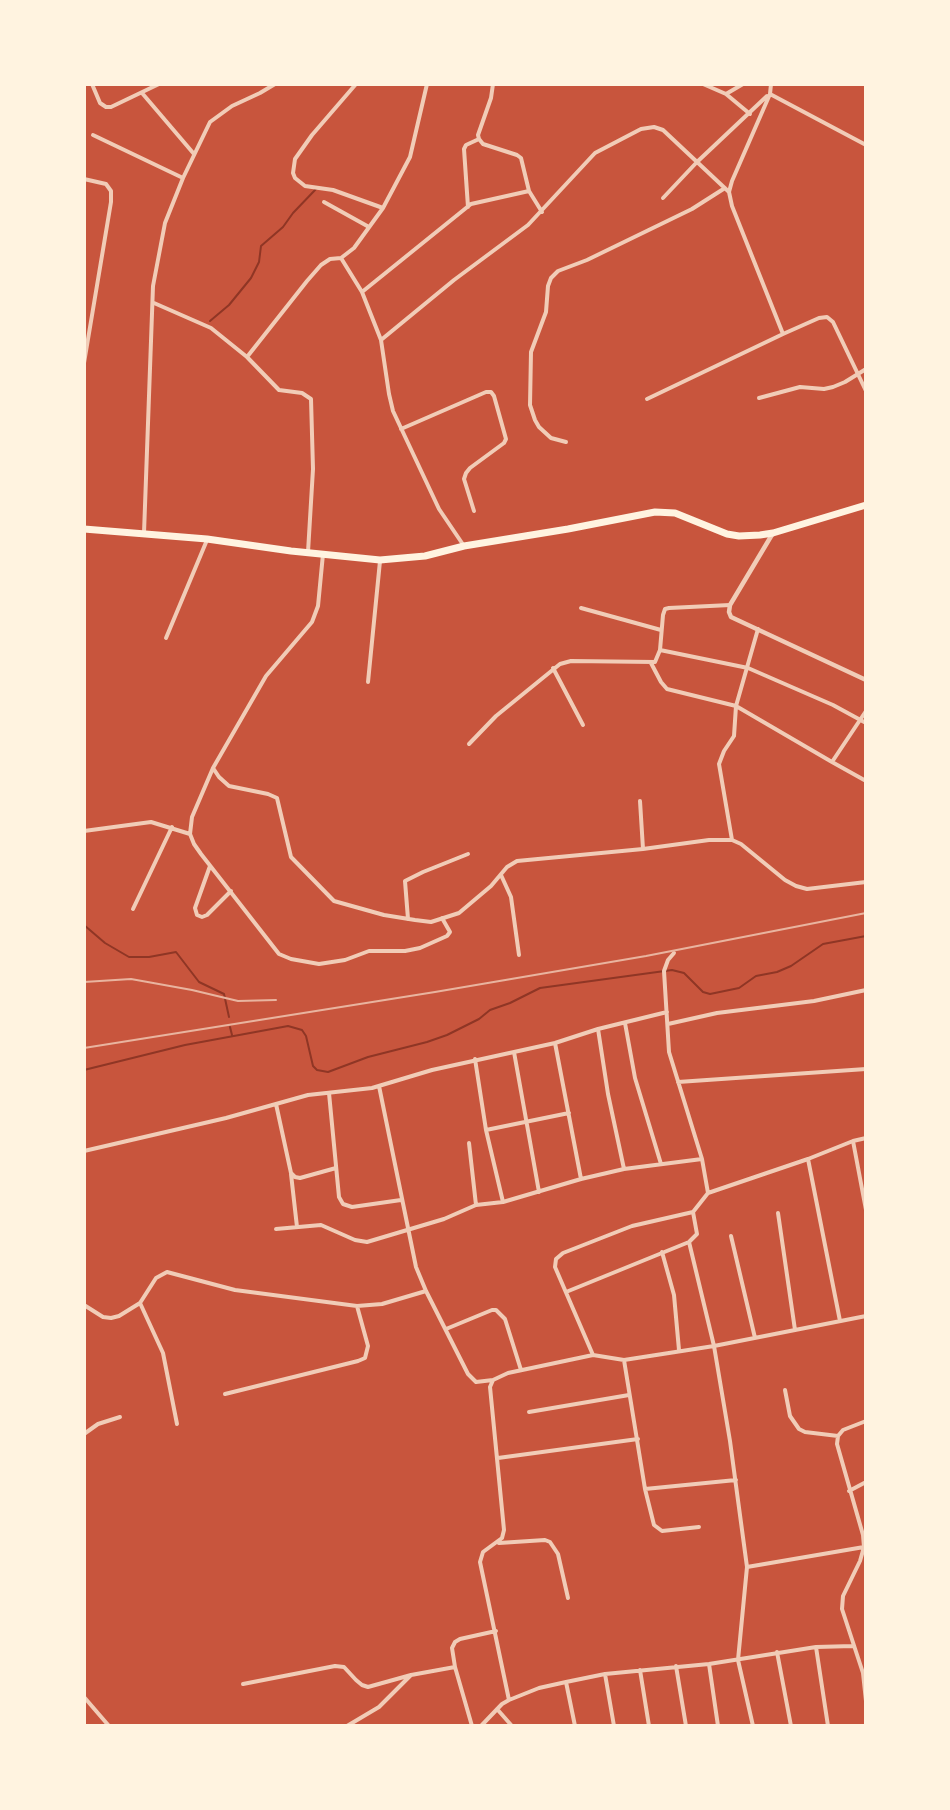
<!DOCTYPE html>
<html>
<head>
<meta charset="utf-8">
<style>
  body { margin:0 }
  #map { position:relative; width:950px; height:1810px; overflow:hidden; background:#c8553d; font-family:"IBM Plex Sans",sans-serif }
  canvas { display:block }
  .frame { position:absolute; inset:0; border:86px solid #fff3e0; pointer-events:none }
</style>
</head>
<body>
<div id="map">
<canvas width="950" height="1810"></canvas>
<div class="frame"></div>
</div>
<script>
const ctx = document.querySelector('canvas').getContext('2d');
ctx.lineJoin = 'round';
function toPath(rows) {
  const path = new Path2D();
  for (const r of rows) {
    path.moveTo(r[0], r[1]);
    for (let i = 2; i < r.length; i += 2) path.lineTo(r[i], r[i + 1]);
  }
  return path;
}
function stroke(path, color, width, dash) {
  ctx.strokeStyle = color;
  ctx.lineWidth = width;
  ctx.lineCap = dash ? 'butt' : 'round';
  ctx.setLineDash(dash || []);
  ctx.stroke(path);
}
const stream = toPath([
  [210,321,229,305,251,278,259,262,261,246,283,227,293,213,316,189],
  [84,925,105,943,129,957,149,957,176,952,199,982,224,994,229,1017],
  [230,1027,232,1035],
  [84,1070,185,1045,288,1026,302,1030,306,1036,313,1066,317,1070,328,1072,368,1057,427,1042,447,1035,479,1019,490,1010,510,1003,540,988,672,970,684,973,703,992,710,994,739,988,756,976,777,972,791,966,823,944,866,936]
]);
const minor = toPath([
  [92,84,100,103,106,107,111,107,159,84],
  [356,84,312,135,295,159,293,173,295,178,305,186,333,190,383,208],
  [493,84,491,98,478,135,479,139,483,144,517,155,521,158,529,191,542,212],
  [703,84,726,94,743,84],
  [771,84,770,94,866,145],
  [142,93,194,154],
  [726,94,750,114],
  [770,94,732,181,729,192,732,206,783,334,819,318,827,317,833,322,866,391],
  [93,135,183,178],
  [84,179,106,184,111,191,111,202,84,363],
  [663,198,697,162,767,96],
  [324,202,369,227],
  [468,207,464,149,466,145,479,139],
  [341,258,362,292,381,340,389,394,393,411,439,509,464,546],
  [362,292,471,204,529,191],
  [154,303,211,328,247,357,279,390,302,393,311,399,313,469,308,552],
  [381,340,454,280,528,225,595,153,641,129,654,127,663,130,729,192],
  [247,357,307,281,321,265,330,259,341,258,354,248,383,208,410,157,427,84],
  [759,398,800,387,824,389,833,387,845,382,866,369],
  [647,399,783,334],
  [401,429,486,392,491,392,494,396,506,439,504,443,470,468,466,473,464,479,474,511],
  [566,442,551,438,539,427,535,420,530,405,531,352,546,312,548,286,551,278,558,271,587,260,692,209,725,188],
  [144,533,153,286,165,223,183,178,210,122,232,106,260,93,275,84],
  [323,554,318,606,312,622,266,676,213,768,192,817,190,834,194,844,201,854,279,954,291,959,319,964,345,960,369,951,405,951,420,948,447,936,450,932,442,918],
  [581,608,661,630],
  [166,638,207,540],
  [660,650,748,668,833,705,866,723],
  [651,663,661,682,667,689,736,706,832,762,866,711],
  [553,668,583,725],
  [368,682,380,561],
  [469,744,496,716,560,664,571,661,655,662,660,650,663,615,665,609,669,608,730,605],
  [832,762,866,781],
  [213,768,219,777,229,786,268,794,277,798,291,857,334,901,384,915,415,920,431,922,459,913,491,886,507,867,517,861,643,849,709,840,732,840,741,844,785,880,796,886,807,889,866,882],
  [640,801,643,849],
  [84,831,151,822,190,834],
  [732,840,719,764,724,751,734,736,736,706,758,629],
  [210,866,195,908,197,915,202,917,207,915,231,891],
  [501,875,511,897,519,955],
  [133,909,172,827],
  [408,919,405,881,423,872,468,854],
  [625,1023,635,1078,661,1164],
  [668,1024,717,1013,814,1001,866,990],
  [598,1029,608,1094,624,1169],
  [555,1043,581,1179],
  [514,1052,539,1192],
  [475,1059,486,1130,503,1202],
  [678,1082,866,1069],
  [379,1086,416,1267,426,1291,468,1374,476,1382,493,1380],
  [329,1093,339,1197,343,1204,352,1207,401,1200],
  [276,1104,291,1173,295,1177,300,1178,336,1168],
  [486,1130,569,1113],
  [853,1141,866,1210],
  [469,1143,476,1205],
  [84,1151,226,1118,308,1095,372,1088,432,1070,555,1043,598,1029,667,1012],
  [808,1159,840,1321],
  [291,1174,297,1227],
  [708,1193,808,1159,853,1141,866,1138],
  [778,1213,795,1330],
  [276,1229,321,1225,355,1240,367,1242,444,1219,476,1205,503,1202,581,1179,624,1169,702,1159],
  [731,1236,755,1338],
  [689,1242,714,1346,730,1441,747,1567,738,1660,753,1726],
  [662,1252,674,1295,679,1350],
  [566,1292,689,1242,697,1234,693,1212,708,1193,702,1159,669,1052,664,971,668,960,674,953],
  [140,1303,163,1353,177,1424],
  [84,1305,103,1317,111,1318,119,1316,140,1303,156,1278,167,1272,235,1290,357,1306,382,1304,426,1291],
  [446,1329,492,1310,496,1310,505,1319,521,1370],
  [593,1355,555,1267,556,1259,563,1253,632,1226,693,1212],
  [624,1360,645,1489,654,1525,662,1531,699,1527],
  [785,1390,790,1416,799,1429,805,1432,838,1436],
  [225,1394,358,1361,365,1358,368,1346,357,1306],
  [529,1412,629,1395],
  [866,1421,843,1430,838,1436,837,1444,863,1535,864,1547,860,1561,843,1596,842,1609,863,1673,866,1701],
  [84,1434,98,1424,120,1417],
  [498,1458,638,1439],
  [645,1489,736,1480],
  [849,1491,866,1482],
  [499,1543,545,1540,550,1542,558,1554,568,1598],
  [747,1567,864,1547],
  [816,1647,828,1726],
  [777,1652,791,1726],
  [709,1664,718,1726],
  [676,1666,686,1726],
  [640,1670,649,1726],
  [605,1674,614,1726],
  [566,1682,575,1726],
  [243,1684,335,1666,344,1667,356,1680,362,1685,368,1687,411,1675],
  [84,1697,109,1726],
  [509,1700,480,1562,483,1552,502,1538,504,1530,490,1387,493,1380,508,1373,593,1355,624,1360,714,1346,866,1316],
  [497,1709,512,1726],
  [347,1726,379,1707,411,1675,455,1667],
  [472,1726,455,1667,452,1648,455,1642,460,1639,496,1631],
  [481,1726,502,1704,509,1700,539,1688,566,1682,605,1674,709,1664,816,1647,853,1646]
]);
const tertiary = toPath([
  [773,533,730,605,729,612,731,617,866,680]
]);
const trunk = toPath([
  [84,529,207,539,291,551,380,560,425,556,464,546,568,529,655,512,675,513,727,534,739,536,760,535,773,533,866,505]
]);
const rail = toPath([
  [84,982,131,979,192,990,238,1001,276,1000],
  [84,1048,435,992,646,956,866,913]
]);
stroke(stream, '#8f3625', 2);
stroke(minor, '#f1ccb7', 4);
stroke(tertiary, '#f1ccb7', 4.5);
stroke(trunk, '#fff3e0', 7);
stroke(rail, '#e9b49f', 2);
</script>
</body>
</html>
